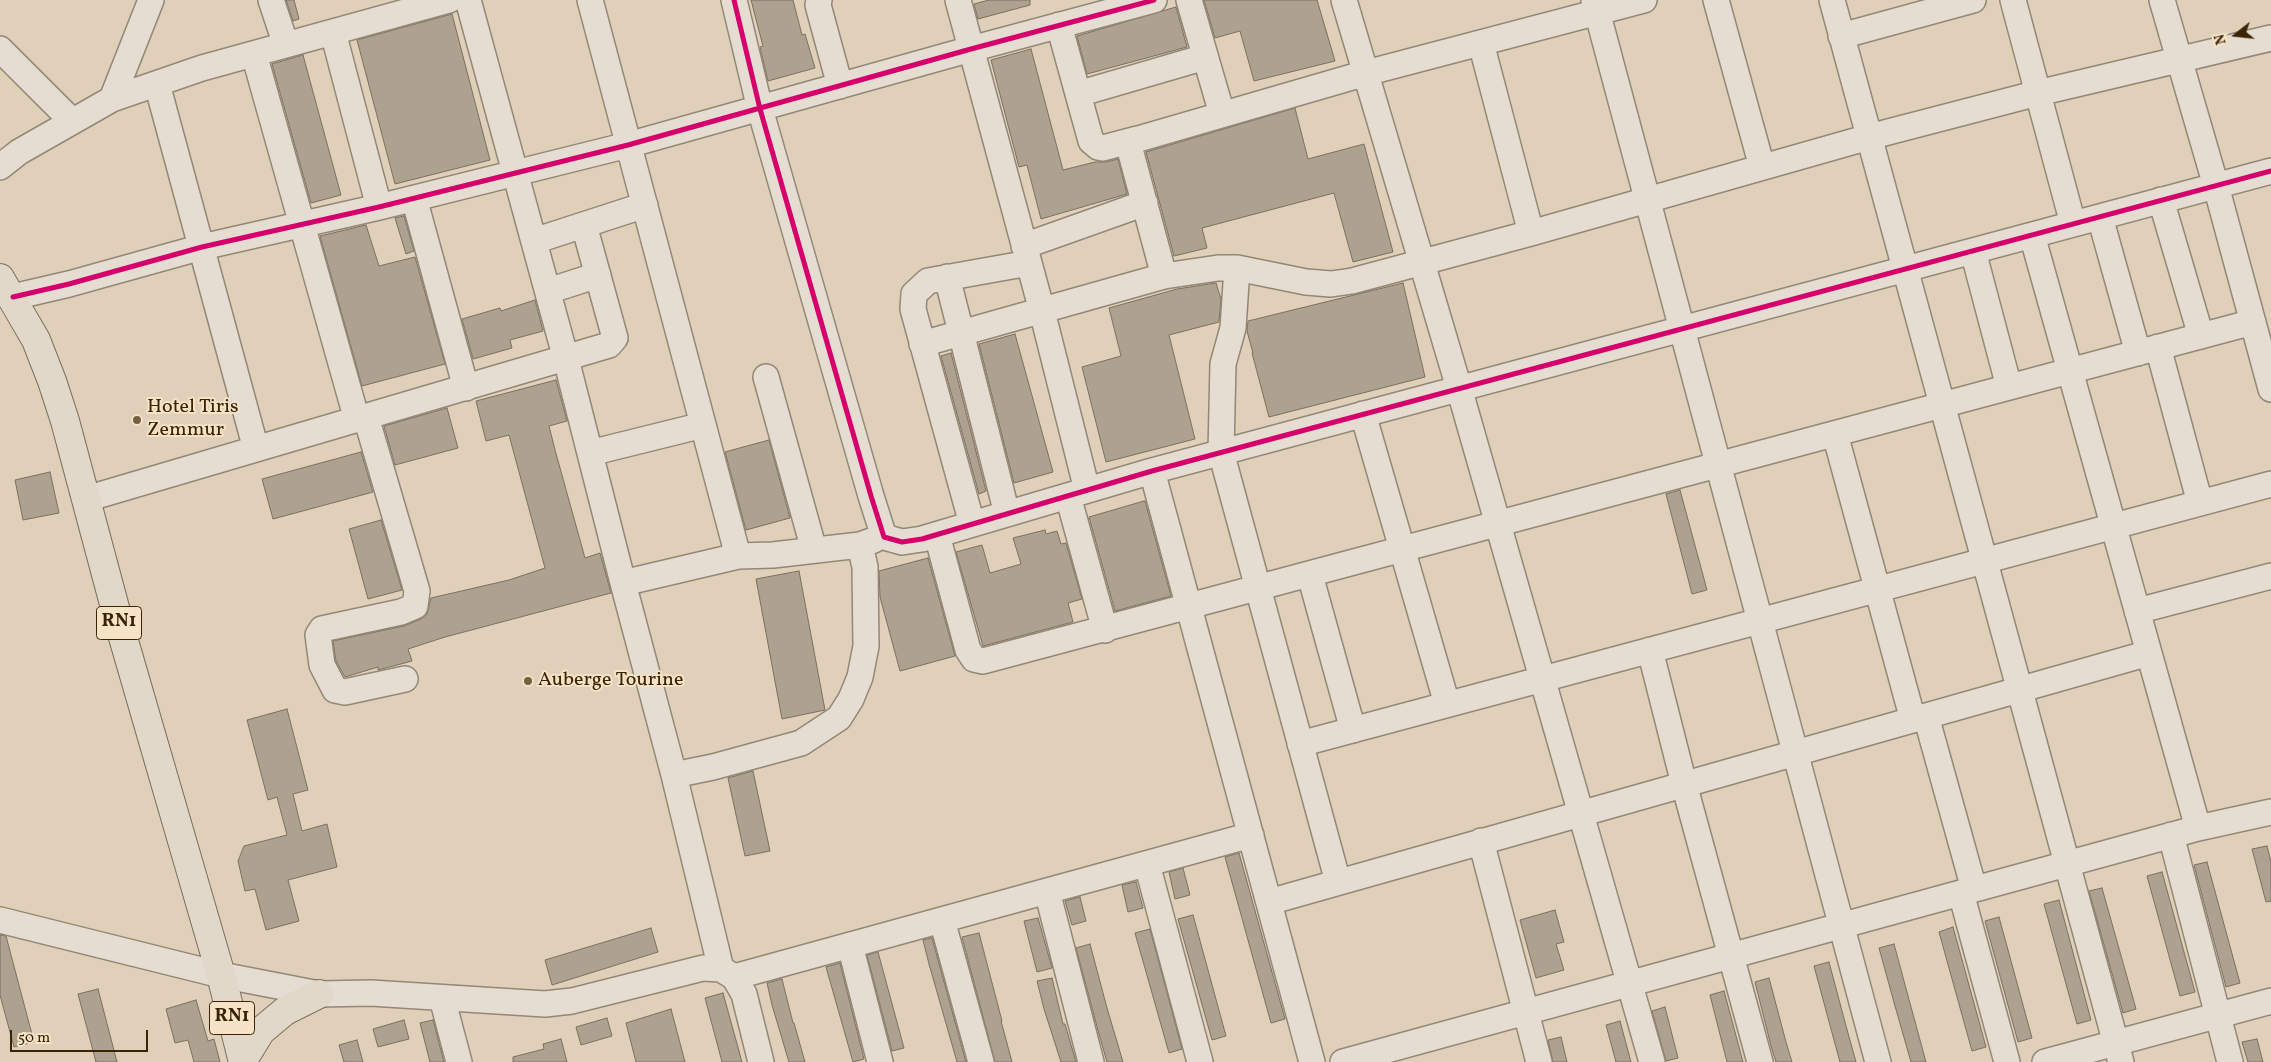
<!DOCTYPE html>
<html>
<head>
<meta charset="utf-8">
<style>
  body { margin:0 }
  #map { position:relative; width:2271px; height:1062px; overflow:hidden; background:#e0d0b9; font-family:Vollkorn,serif }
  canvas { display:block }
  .north { position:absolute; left:2211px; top:10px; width:50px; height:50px; -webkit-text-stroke:4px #f5e2c7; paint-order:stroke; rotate:254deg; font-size:14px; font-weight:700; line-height:20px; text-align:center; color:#3a2403 }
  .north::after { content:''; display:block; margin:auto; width:18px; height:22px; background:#3a2403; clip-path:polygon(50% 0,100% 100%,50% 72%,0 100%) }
  .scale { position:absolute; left:10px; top:1030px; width:138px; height:22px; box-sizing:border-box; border:2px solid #3a2403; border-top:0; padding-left:6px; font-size:15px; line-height:18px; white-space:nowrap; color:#3a2403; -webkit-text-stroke:4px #f5e2c7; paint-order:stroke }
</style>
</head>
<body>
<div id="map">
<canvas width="2271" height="1062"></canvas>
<div class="north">N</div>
<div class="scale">50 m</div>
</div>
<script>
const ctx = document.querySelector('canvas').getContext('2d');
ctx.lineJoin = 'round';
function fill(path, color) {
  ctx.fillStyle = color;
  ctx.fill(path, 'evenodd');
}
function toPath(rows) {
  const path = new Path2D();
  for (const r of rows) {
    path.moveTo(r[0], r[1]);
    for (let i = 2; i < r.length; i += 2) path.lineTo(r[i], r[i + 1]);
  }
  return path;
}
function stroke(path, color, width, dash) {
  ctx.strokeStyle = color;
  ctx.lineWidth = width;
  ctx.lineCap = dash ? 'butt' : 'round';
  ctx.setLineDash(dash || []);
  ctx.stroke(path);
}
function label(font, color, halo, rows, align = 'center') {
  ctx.font = font + ' Vollkorn,serif';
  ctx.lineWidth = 4;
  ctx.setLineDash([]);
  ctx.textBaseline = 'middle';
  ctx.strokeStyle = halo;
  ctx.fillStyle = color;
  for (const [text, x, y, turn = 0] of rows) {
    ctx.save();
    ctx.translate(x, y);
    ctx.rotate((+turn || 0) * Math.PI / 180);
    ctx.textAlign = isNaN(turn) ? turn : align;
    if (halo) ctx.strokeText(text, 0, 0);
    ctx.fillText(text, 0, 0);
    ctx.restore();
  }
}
const building = toPath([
  [286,0,294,0,299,19,293,21,286,0],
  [751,0,793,0,802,35,805,34,815,68,768,81,760,47,763,46,751,0],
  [989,0,1030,0,1030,5,978,19,974,4,989,0],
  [1204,0,1317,0,1335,61,1254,81,1240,31,1215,38,1204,0],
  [1176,7,1187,47,1087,74,1077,36,1176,7],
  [452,14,490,160,395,184,357,40,452,14],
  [1031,49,1063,170,1095,162,1106,162,1118,159,1127,194,1041,219,1027,165,1019,167,991,60,1031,49],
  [303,55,341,195,311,203,272,64,303,55],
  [1295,108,1308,159,1364,144,1393,252,1353,262,1334,193,1202,228,1207,248,1174,256,1146,152,1295,108],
  [404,216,414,251,406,254,395,218,404,216],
  [366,225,379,266,415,257,445,364,362,386,320,236,366,225],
  [1216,283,1221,299,1219,322,1169,335,1195,439,1106,462,1082,367,1121,356,1109,308,1177,289,1216,283],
  [1403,283,1425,377,1269,417,1252,353,1253,353,1247,331,1248,321,1403,283],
  [535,300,543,331,510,340,512,348,473,359,462,319,500,308,501,311,535,300],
  [1015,334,1053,472,1014,483,979,344,1015,334],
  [951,353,986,491,979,494,941,356,951,353],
  [556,380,567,421,549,426,555,450,585,558,600,553,611,593,445,637,408,649,412,661,378,670,378,667,345,677,336,661,333,641,404,626,421,619,427,614,431,598,509,580,545,568,509,435,486,441,476,401,556,380],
  [447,408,458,448,395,465,384,426,447,408],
  [769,440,790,518,746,530,725,452,769,440],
  [361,452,373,492,273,519,262,479,361,452],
  [50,472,59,513,23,520,15,480,50,472],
  [1680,490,1707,590,1692,594,1666,494,1680,490],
  [1144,501,1145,501,1171,596,1115,611,1089,517,1144,501],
  [381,520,402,590,368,599,349,529,381,520],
  [1045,530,1046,534,1057,531,1061,544,1066,543,1082,599,1068,603,1073,622,983,646,956,552,982,545,990,573,1021,564,1013,538,1045,530],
  [928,558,955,656,900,671,880,597,879,571,928,558],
  [799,571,825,710,782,719,756,579,799,571],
  [287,709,308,790,293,794,302,831,327,824,337,867,288,880,299,921,266,930,255,889,245,891,238,861,244,846,287,835,277,797,268,800,247,720,287,709],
  [753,771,770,851,745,856,728,778,753,771],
  [2267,846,2271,862,2271,901,2266,902,2252,849,2267,846],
  [1239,853,1285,1019,1271,1023,1225,857,1239,853],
  [2207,862,2240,983,2226,987,2194,865,2207,862],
  [1183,868,1190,895,1175,899,1169,872,1183,868],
  [2162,872,2195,992,2180,996,2147,876,2162,872],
  [1136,882,1143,908,1128,912,1122,885,1136,882],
  [2102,888,2136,1009,2123,1013,2089,891,2102,888],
  [1080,897,1086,921,1072,925,1065,901,1080,897],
  [2059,900,2091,1020,2077,1024,2044,904,2059,900],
  [1555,910,1564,942,1556,944,1564,970,1536,978,1520,920,1555,910],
  [1193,915,1226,1036,1212,1040,1178,919,1193,915],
  [1999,917,2032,1038,2018,1042,1985,921,1999,917],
  [1038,918,1052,968,1037,972,1024,921,1038,918],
  [1953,927,1986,1047,1972,1051,1939,932,1953,927],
  [651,928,658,952,552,985,545,960,651,928],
  [1150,929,1182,1049,1169,1053,1135,933,1150,929],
  [979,933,1002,1021,1001,1021,1012,1062,995,1062,962,937,979,933],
  [0,935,6,936,34,1042,14,1047,0,995,0,935],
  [932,938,966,1062,957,1062,929,964,923,940,932,938],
  [1090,944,1107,1008,1123,1062,1107,1062,1099,1034,1076,948,1090,944],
  [1894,944,1911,1007,1926,1062,1911,1062,1895,1006,1879,948,1894,944],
  [878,952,904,1048,892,1051,867,955,878,952],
  [1829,962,1846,1026,1856,1062,1840,1062,1831,1029,1814,966,1829,962],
  [840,963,864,1059,853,1062,826,967,840,963],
  [1052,978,1063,1024,1065,1024,1076,1062,1061,1062,1044,1009,1037,981,1052,978],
  [1769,978,1786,1042,1792,1062,1776,1062,1771,1046,1755,982,1769,978],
  [782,979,793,1023,794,1023,805,1062,789,1062,772,1005,767,983,782,979],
  [98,989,111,1039,117,1062,96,1062,78,994,98,989],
  [1724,991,1743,1062,1727,1062,1710,995,1724,991],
  [723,993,742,1062,722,1062,705,998,723,993],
  [196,1000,208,1041,214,1039,220,1062,194,1062,188,1040,175,1043,166,1009,196,1000],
  [1665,1007,1678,1058,1666,1061,1652,1011,1665,1007],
  [671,1009,685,1062,636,1062,626,1023,671,1009],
  [607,1018,612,1036,581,1045,576,1027,607,1018],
  [404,1020,409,1039,378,1047,373,1029,404,1020],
  [433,1020,444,1062,430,1062,420,1023,433,1020],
  [1620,1021,1631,1062,1616,1062,1606,1025,1620,1021],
  [1561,1037,1567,1062,1553,1062,1548,1040,1561,1037],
  [561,1039,567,1062,513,1062,513,1057,544,1049,543,1044,561,1039],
  [2257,1039,2263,1062,2248,1062,2242,1042,2257,1039],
  [357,1040,363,1062,344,1062,339,1045,357,1040]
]);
const minor = toPath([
  [271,0,286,45],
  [468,0,566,359,623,583,674,775,721,969],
  [590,0,738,556],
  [734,0,760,109,871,496,884,537,902,542,922,539,1152,471,2271,171],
  [819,0,818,5,840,86],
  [958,0,1042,311,1087,490],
  [1189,0,1222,114],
  [1344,0,1459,388,1652,1062],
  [1594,0,1878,1062],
  [1716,0,1762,167],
  [1832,0,2121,1062],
  [2013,0,2073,224],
  [2162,0,2216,186,2271,389],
  [1059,25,1091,141,1098,147,1103,148,1137,139],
  [333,32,379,207],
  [1841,36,1973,0],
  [1481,43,1531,233],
  [0,49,72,121],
  [254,54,357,420],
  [157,84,256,449],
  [1078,94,1205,57],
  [112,99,151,0],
  [0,167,19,152,112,99,202,68,449,0],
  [414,198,466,388],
  [2161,200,2201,336],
  [2100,217,2138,353],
  [2032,235,2198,828],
  [534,241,645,205],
  [1024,246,1145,203],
  [1973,251,2009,387],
  [1237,268,1233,328,1223,364,1221,452,1338,882],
  [1164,276,1218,268,1237,268,1306,282,1331,284,1352,281,1531,233,1869,137,2038,93,2271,38],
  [947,277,1007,514],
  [548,291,598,275],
  [13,297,69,284,202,247,379,207,628,145,971,49,1154,0],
  [922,344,1164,276,1128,142,1366,73,1644,0],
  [2158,347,2200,503],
  [766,377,814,550],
  [1363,414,1447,704],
  [366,417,417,591,415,606,401,612,322,629,318,635,322,665,335,690,345,692,405,679],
  [1835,434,1913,720],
  [590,453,703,425],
  [1152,471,1312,1062],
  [1068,496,1105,630],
  [86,499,609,345,615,338,584,225],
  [972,524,913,309,914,294,928,281,1029,263],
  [937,535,968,650,974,659,983,661,2253,322],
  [1310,575,1353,730],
  [623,583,738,556,773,555,860,545,874,540],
  [2137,611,2271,576],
  [1650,650,1684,784,1760,1062],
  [1926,716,1974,889],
  [1300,744,2271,484],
  [674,775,713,767,801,743,839,718,851,699,860,677,866,646,865,567,860,545],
  [2171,835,2230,1062],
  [1481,841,1539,1062],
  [1147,864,1200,1062],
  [1047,891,1091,1062],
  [1961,893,2007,1062],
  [1269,902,2149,653],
  [0,920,221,975,319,994,371,993,545,1004,572,1001,703,968,721,969,734,977,744,994,761,1062],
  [942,920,981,1062],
  [850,945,880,1062],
  [734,977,1251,835],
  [442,998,459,1062],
  [1343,1062,2198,828,2271,812],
  [2045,1062,2271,1001]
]);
const highway = toPath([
  [0,278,36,340,52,381,65,421,122,634,221,975,243,1062],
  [243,1060,261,1031,285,1011,319,994]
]);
const cycleway = toPath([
  [734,0,760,109,871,496,884,537,902,542,922,539,1152,471,2271,171],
  [13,297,69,284,202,247,379,207,628,145,971,49,1154,0]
]);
const markers = [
  [137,420,5,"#746043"],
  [528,681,5,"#746043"]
];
const shields = [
  [119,623,45],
  [232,1018,45]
];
const shieldNames = [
  ["RN1",119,623],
  ["RN1",232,1018]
];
const poiNames = [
  ["Hotel Tiris",147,408],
  ["Zemmur",147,431],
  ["Auberge Tourine",538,681]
];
fill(building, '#ada190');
stroke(building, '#7b6f5f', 1);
stroke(minor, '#938776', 28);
stroke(highway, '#7b6f5f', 30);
stroke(minor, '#e5ddd2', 25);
stroke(highway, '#e1d8ca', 28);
stroke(cycleway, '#d6006c', 5);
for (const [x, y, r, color] of markers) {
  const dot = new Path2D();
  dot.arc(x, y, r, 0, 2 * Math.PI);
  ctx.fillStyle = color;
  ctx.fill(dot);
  stroke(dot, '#f5e2c7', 2);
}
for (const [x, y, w] of shields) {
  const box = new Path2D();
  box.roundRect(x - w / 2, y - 16.5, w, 33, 4);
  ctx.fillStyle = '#f5e2c7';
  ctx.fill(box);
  stroke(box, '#3a2403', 1);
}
label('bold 19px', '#3a2403', null, shieldNames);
label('20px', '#3a2403', '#f5e2c7', poiNames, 'left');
</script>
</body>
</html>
